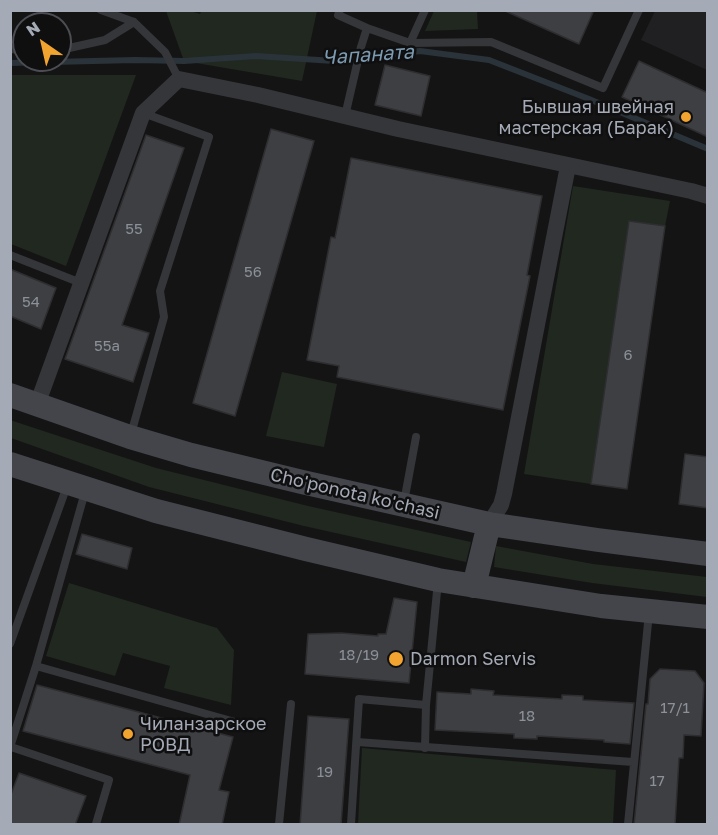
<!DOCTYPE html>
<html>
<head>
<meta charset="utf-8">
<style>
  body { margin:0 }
  #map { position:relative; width:718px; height:835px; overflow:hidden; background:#141415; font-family:"Golos Text",sans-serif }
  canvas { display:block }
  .frame { position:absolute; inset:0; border:12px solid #a5abb6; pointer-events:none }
  .north { position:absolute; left:12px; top:12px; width:60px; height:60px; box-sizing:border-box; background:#0f0f10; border:2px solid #4b4d52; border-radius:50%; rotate:326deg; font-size:16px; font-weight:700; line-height:24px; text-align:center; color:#a5abb6 }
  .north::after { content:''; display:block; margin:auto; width:21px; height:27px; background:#f1a430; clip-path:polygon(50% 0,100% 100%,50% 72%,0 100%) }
</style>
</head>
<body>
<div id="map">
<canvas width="718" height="835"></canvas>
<div class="frame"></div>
<div class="north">N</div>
</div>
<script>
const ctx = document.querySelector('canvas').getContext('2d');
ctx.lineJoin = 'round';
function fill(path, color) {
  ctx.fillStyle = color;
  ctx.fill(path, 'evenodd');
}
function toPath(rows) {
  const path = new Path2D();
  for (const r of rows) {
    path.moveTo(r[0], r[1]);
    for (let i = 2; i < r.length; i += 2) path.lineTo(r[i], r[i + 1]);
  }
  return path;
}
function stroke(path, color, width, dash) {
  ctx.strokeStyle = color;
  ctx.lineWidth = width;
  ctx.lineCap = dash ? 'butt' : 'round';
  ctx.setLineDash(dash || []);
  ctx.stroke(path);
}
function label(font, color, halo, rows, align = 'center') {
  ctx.font = font + ' "Golos Text",sans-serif';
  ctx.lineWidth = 5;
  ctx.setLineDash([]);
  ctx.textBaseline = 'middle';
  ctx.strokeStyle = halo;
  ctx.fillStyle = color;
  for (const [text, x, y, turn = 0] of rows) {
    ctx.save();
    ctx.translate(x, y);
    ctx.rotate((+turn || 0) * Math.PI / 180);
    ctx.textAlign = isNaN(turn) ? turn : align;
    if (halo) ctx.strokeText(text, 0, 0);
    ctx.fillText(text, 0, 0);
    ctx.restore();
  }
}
const built = toPath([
  [655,11,707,11,707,70,641,40]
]);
const green = toPath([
  [202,10,317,11,302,81,184,61,166,11,190,11,200,14],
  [434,11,477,11,478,29,425,31],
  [10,75,136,75,66,266,11,244],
  [573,186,670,201,665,226,629,221,591,484,524,474],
  [282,372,337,384,324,447,266,436],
  [10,420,156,468,308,506,471,542,466,562,304,526,149,487,11,438],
  [496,546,593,564,707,577,707,597,592,583,494,567],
  [69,583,217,628,234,650,231,705,164,688,170,666,123,653,115,676,46,656],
  [362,748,616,770,613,824,358,824]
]);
const stream = toPath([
  [10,63,135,60,184,61,256,56,334,61,420,51,489,60,589,99,708,149]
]);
const building = toPath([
  [503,10,594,10,579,44,503,10],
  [639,61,708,93,708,137,622,97,639,61],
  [385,65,430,76,421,116,375,105,385,65],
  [271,129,314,141,235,416,193,403,271,129],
  [146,135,184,148,122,325,149,333,133,382,65,359,146,135],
  [351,158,542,196,527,275,530,276,503,410,337,377,339,366,307,360,331,237,335,238,351,158],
  [629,221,665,226,627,489,591,484,629,221],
  [10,269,56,288,41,329,10,316,10,269],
  [685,454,708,457,708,508,679,504,685,454],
  [82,534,132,548,127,569,76,554,82,534],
  [394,598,417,602,409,683,305,674,308,634,341,633,378,636,378,634,386,634,394,598],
  [660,669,695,671,704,683,701,736,684,735,683,758,679,758,675,825,634,825,646,704,648,704,650,679,660,669],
  [37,685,233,737,219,790,229,792,222,825,179,825,190,775,23,731,37,685],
  [471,689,494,691,493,695,562,699,562,695,583,696,583,700,634,703,630,744,604,742,604,740,537,736,537,739,514,738,514,734,435,730,437,692,471,694,471,689],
  [308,716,349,719,341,825,300,825,308,716],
  [19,773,86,796,75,825,10,825,10,797,19,773]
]);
const service = toPath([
  [101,10,134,22,165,52,179,79],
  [340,10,338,15,367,28,410,43,425,10],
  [410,43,491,42,603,88,639,10],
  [10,49,24,50],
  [60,50,105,40,134,22],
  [345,116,361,47,367,28],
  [10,255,81,283],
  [131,434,164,317,160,291,209,137,143,113],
  [85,492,36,666,235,722],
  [404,502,416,437],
  [10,644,67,486],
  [357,742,633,762],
  [10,747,36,666],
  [11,747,109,780,96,824],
  [425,748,426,705,438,581],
  [279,824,291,704],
  [351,824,359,699,426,705],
  [628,824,649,613]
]);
const minor = toPath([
  [37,405,143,113,179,79,258,95,398,129,691,191,708,196],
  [489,524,501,505,504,494,568,166]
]);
const secondary = toPath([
  [10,395,130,437,191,455,302,482,489,524,598,540,708,554],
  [10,464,156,511,306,549,438,580,601,606,708,617],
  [474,586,489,524]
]);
const markers = [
  [686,117,6,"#f1a430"],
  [396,659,8,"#f1a430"],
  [128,734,6,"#f1a430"]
];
const numberNames = [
  ["55",134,229],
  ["56",253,272],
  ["54",31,302],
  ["55a",107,346],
  ["6",628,355],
  ["18/19",359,655],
  ["17/1",675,708],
  ["18",527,716],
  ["19",325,772],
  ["17",657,781]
];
const poiNames = [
  ["Бывшая швейная",674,107,"right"],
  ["мастерская (Барак)",674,128,"right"],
  ["Darmon Servis",410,659],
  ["Чиланзарское",140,724],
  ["РОВД",140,745]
];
const streetNames = [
  ["Cho'ponota ko'chasi",355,494,13]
];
const waterNames = [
  ["Чапаната",368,55,-4]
];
fill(built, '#202022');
fill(green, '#202820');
stroke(stream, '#2a3339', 6);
fill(building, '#3e3f42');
stroke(building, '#2e2e31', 1.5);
stroke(service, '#35363a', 8);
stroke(minor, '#35363a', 16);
stroke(secondary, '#43454a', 24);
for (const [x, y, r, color] of markers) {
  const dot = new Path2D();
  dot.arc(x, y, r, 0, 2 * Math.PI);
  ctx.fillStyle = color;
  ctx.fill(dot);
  stroke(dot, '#0f0f10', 2);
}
label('15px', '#8b9099', null, numberNames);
label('18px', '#a5abb6', '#0f0f10', poiNames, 'left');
label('18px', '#a5abb6', '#0f0f10', streetNames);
label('italic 20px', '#7c9bb1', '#0f0f10', waterNames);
</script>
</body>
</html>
